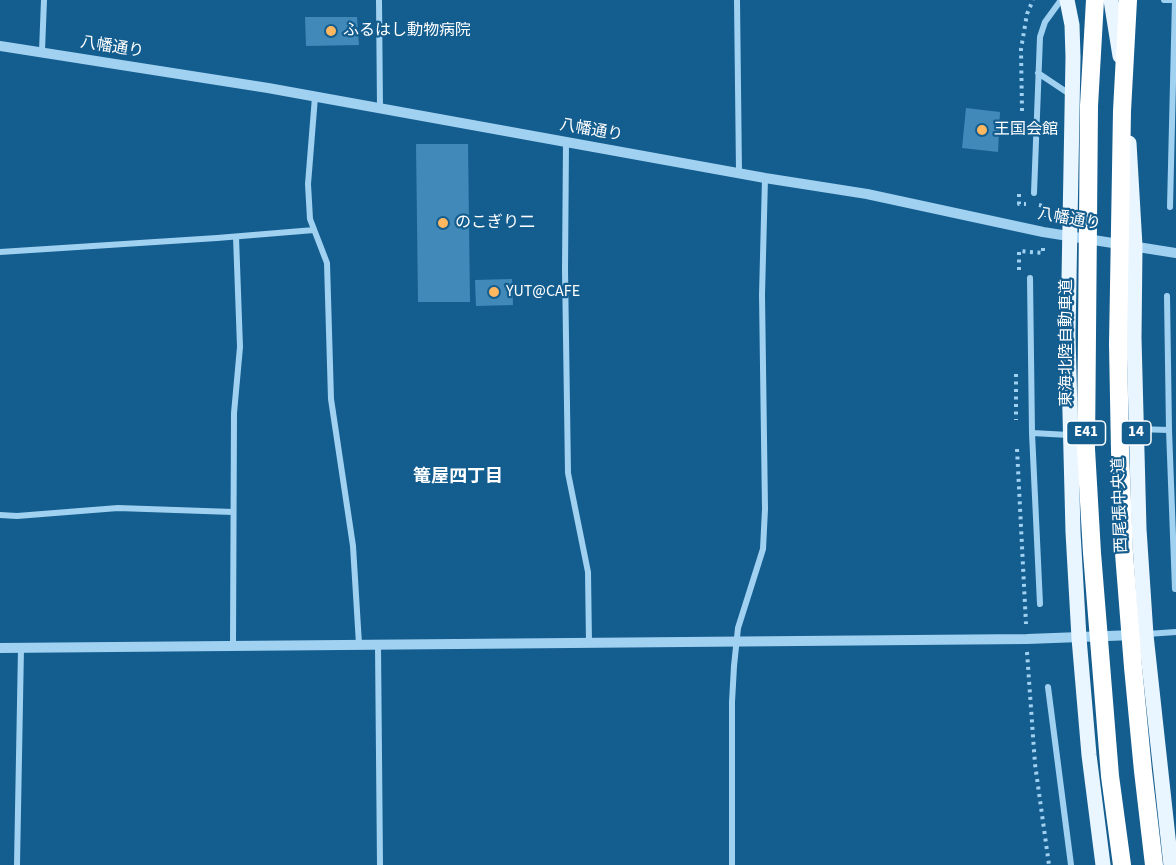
<!DOCTYPE html>
<html>
<head>
<meta charset="utf-8">
<style>
  body { margin:0 }
  canvas { display:block; background:#145d8f }
</style>
</head>
<body>
<canvas width="1176" height="865"></canvas>
<script>
const ctx = document.querySelector('canvas').getContext('2d');
ctx.lineJoin = 'round';
function fill(path, color) {
  ctx.fillStyle = color;
  ctx.fill(path, 'evenodd');
}
function toPath(rows) {
  const path = new Path2D();
  for (const r of rows) {
    path.moveTo(r[0], r[1]);
    for (let i = 2; i < r.length; i += 2) path.lineTo(r[i], r[i + 1]);
  }
  return path;
}
function stroke(path, color, width, dash) {
  ctx.strokeStyle = color;
  ctx.lineWidth = width;
  ctx.lineCap = dash ? 'butt' : 'round';
  ctx.setLineDash(dash || []);
  ctx.stroke(path);
}
function label(font, color, halo, rows, align = 'center') {
  ctx.font = font + ' "Source Sans 3","Noto Sans JP",sans-serif';
  ctx.lineWidth = 4.5;
  ctx.setLineDash([]);
  ctx.textBaseline = 'middle';
  ctx.strokeStyle = halo;
  ctx.fillStyle = color;
  for (const [text, x, y, turn = 0] of rows) {
    ctx.save();
    ctx.translate(x, y);
    ctx.rotate((+turn || 0) * Math.PI / 180);
    ctx.textAlign = isNaN(turn) ? turn : align;
    if (halo) ctx.strokeText(text, 0, 0);
    ctx.fillText(text, 0, 0);
    ctx.restore();
  }
}
const building = toPath([
  [305,17,357,17,359,45,306,46],
  [966,108,1000,112,998,152,962,148],
  [416,144,468,144,470,302,418,302],
  [512,279,513,305,476,306,475,280]
]);
const path = toPath([
  [1022,111,1021,49,1027,14,1033,0],
  [1019,194,1019,204,1026,204],
  [1039,205,1044,206,1044,217],
  [1019,270,1019,251,1043,253,1043,246],
  [1016,374,1016,420],
  [1017,449,1026,624],
  [1027,652,1035,764,1049,865]
]);
const minor = toPath([
  [379,0,380,108],
  [737,0,739,172],
  [1164,0,1175,0],
  [42,51,44,0],
  [1038,73,1071,95],
  [315,97,308,184,310,219,327,263,331,399,353,546,359,644],
  [566,142,565,270,568,473,588,572,589,643],
  [1034,193,1040,37,1045,22,1061,0],
  [1170,207,1175,0],
  [0,252,217,238,314,230],
  [1030,278,1032,433,1040,604],
  [1167,296,1169,430,1175,589],
  [1136,429,1169,430],
  [1032,433,1069,435],
  [0,515,17,516,118,508,233,512],
  [1147,634,1176,632],
  [233,645,234,413,240,347,236,237],
  [378,645,380,865],
  [1048,687,1071,865],
  [17,865,21,648],
  [732,865,732,702,734,666,738,628,763,549,765,509,762,295,765,178]
]);
const tertiary = toPath([
  [0,46,268,88,765,178,867,194,1043,232,1176,253],
  [0,648,1027,639,1134,635]
]);
const primary = toPath([
  [1067,0,1072,25,1073,57,1068,334,1073,532,1079,638,1089,755,1103,865],
  [1111,0,1120,56],
  [1129,143,1135,246,1134,338,1139,529,1146,635,1171,865]
]);
const motorwayBridge = toPath([
  [1095,0,1089,106,1086,449,1092,553,1110,776,1122,865],
  [1128,0,1122,111,1120,229,1118,344,1120,451,1124,553,1133,667,1143,771,1154,865]
]);
const markers = [
  [331,31,6,"#ffb85f"],
  [982,130,6,"#ffb85f"],
  [443,223,6,"#ffb85f"],
  [494,292,6,"#ffb85f"]
];
const shields = [
  [1086,433,39],
  [1136,433,30]
];
const shieldNames = [
  ["E41",1086,433],
  ["14",1136,433]
];
const poiNames = [
  ["ふるはし動物病院",343,31],
  ["王国会館",994,130],
  ["のこぎり二",455,223],
  ["YUT@CAFE",506,292]
];
const streetNames = [
  ["八幡通り",112,48,9],
  ["八幡通り",591,131,10],
  ["八幡通り",1069,220,10],
  ["東海北陸自動車道",1067,343,-90],
  ["西尾張中央道",1121,505,-92]
];
const neighbourhoodNames = [
  ["篭屋四丁目",458,478]
];
fill(building, '#4189b9');
stroke(path, '#a0d1f1', 4, [3, 4.5]);
stroke(minor, '#a0d1f1', 6);
stroke(tertiary, '#a0d1f1', 10);
stroke(primary, '#e9f5ff', 15);
stroke(motorwayBridge, '#fff', 18);
for (const [x, y, r, color] of markers) {
  const dot = new Path2D();
  dot.arc(x, y, r, 0, 2 * Math.PI);
  ctx.fillStyle = color;
  ctx.fill(dot);
  stroke(dot, '#145d8f', 2);
}
for (const [x, y, w] of shields) {
  const box = new Path2D();
  box.roundRect(x - w / 2, y - 12, w, 24, 4.5);
  ctx.fillStyle = '#145d8f';
  ctx.fill(box);
  stroke(box, '#fff', 1.5);
}
label('bold 15px', '#fff', null, shieldNames);
label('16px', '#fff', '#145d8f', poiNames, 'left');
label('16px', '#fff', '#145d8f', streetNames);
label('bold 18px', '#fff', '#145d8f', neighbourhoodNames);
</script>
</body>
</html>
